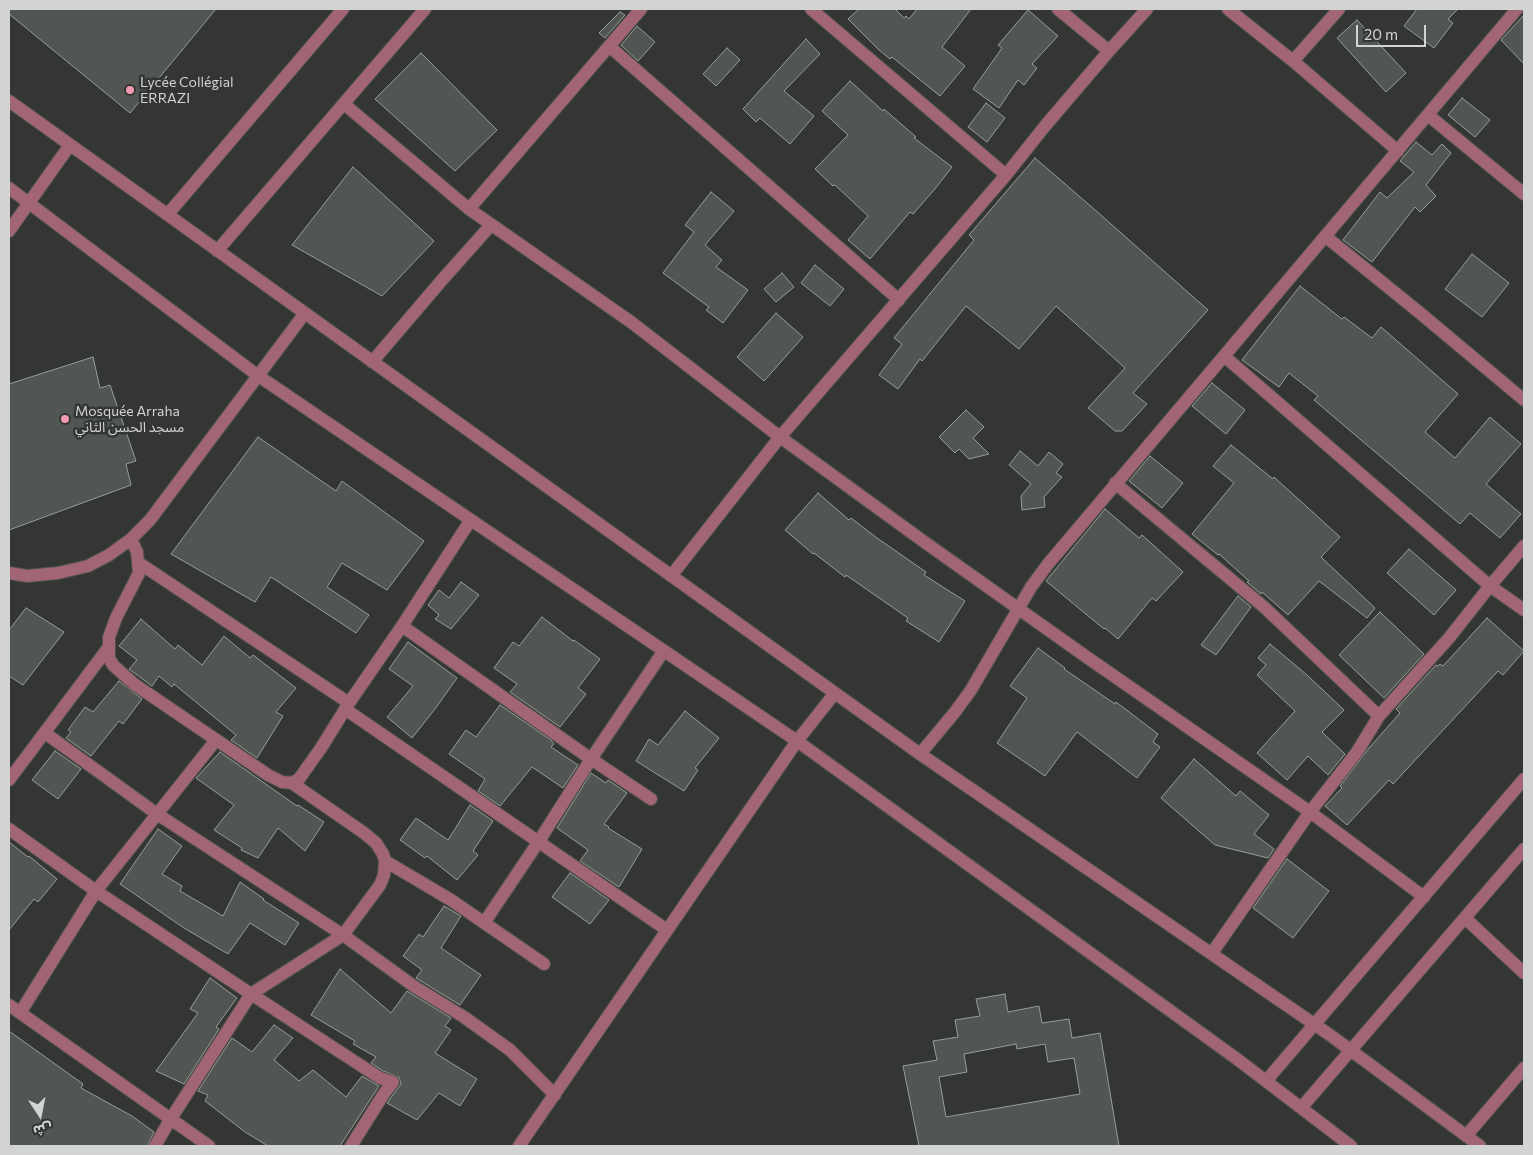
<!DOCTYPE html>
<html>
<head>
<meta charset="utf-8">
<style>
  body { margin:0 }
  #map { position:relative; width:1533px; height:1155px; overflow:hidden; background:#333633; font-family:Commissioner,"Noto Sans Arabic",sans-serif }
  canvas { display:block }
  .frame { position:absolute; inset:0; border:10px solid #d2d4d3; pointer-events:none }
  .north { position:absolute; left:15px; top:1090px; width:50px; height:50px; -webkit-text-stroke:4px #333633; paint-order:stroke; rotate:169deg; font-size:14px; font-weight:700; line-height:20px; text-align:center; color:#d2d4d3 }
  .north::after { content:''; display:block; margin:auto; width:18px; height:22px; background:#d2d4d3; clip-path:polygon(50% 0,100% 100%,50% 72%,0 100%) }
  .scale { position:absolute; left:1356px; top:25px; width:70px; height:22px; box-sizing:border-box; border:2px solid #d2d4d3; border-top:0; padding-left:6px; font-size:15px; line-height:18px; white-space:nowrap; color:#d2d4d3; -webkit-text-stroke:4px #333633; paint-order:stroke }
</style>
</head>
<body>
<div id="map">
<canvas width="1533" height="1155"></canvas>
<div class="frame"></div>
<div class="north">ش</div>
<div class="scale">20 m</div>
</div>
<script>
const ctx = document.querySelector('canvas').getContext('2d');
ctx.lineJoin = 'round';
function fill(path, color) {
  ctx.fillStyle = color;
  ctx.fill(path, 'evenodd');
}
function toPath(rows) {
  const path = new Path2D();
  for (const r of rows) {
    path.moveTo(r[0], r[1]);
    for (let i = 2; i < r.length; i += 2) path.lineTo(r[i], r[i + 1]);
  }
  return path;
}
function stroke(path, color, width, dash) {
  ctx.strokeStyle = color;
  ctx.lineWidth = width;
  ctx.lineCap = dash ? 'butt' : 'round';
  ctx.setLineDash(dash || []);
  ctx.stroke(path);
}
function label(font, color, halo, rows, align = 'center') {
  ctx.font = font + ' Commissioner,"Noto Sans Arabic",sans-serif';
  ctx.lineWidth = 5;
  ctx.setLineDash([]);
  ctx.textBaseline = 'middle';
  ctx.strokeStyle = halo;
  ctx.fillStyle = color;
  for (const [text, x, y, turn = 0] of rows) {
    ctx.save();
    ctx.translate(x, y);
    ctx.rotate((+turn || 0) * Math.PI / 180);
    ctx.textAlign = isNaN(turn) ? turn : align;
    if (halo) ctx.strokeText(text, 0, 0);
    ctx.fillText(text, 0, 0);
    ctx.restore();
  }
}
const building = toPath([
  [9,9,216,9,130,113,9,14,9,9],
  [859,9,895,9,904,18,906,16,909,19,917,9,971,9,942,47,965,66,940,96,892,57,890,59,878,49,848,19,859,9],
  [1417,9,1458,9,1448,19,1453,23,1434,48,1404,26,1417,9],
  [1028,10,1058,36,1032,64,1037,68,1024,85,1018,80,999,108,973,89,1002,48,998,45,1028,10],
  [620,12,625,15,605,38,599,33,620,12],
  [1524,15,1524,64,1501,40,1524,15],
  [1357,20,1406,73,1386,92,1337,38,1357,20],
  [637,26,655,42,638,61,621,45,637,26],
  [806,39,820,54,784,91,814,116,790,144,760,118,756,122,743,109,806,39],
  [727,48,740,60,716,86,703,74,727,48],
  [421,53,497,130,455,171,375,99,421,53],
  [850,81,883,111,884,109,916,137,914,138,952,167,934,190,913,214,910,212,870,259,848,240,868,216,835,185,833,186,815,169,848,135,822,111,850,81],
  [1462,98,1490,120,1475,137,1448,115,1462,98],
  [986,103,1005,118,987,142,968,127,986,103],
  [1416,142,1432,155,1442,144,1451,153,1426,185,1436,196,1420,212,1415,207,1372,262,1343,240,1380,192,1387,198,1414,172,1400,161,1416,142],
  [1035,158,1094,209,1208,310,1133,393,1147,404,1122,431,1115,431,1088,408,1125,368,1056,306,1019,349,966,306,922,361,920,359,898,389,879,375,902,344,894,338,974,240,969,235,1035,158],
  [353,167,434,241,382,296,292,245,353,167],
  [711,192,734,211,705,245,722,260,716,267,748,290,723,323,706,310,709,307,663,273,694,232,685,225,711,192],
  [1472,254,1509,283,1482,317,1445,289,1472,254],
  [815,265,844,289,830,306,801,283,815,265],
  [782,273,794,287,776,302,764,289,782,273],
  [1300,286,1342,319,1344,317,1372,338,1381,327,1458,394,1425,432,1455,458,1490,417,1521,444,1486,484,1521,514,1500,538,1470,513,1460,524,1314,400,1318,396,1289,373,1279,387,1242,360,1300,286],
  [776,313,803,337,764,381,737,357,776,313],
  [93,357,100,388,110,385,136,461,126,464,131,485,9,530,9,384,93,357],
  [1212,383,1245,410,1226,434,1192,406,1212,383],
  [966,410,984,427,973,438,989,454,969,459,959,449,955,453,939,437,966,410],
  [258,437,336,491,342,481,424,541,387,590,342,563,327,587,369,615,356,633,271,577,255,602,171,554,258,437],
  [1231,445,1273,479,1274,477,1340,537,1321,557,1375,608,1367,618,1319,581,1288,615,1262,592,1261,594,1247,582,1249,581,1219,554,1218,555,1192,534,1234,483,1213,466,1231,445],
  [1020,451,1038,466,1049,452,1063,464,1056,473,1062,477,1044,497,1045,507,1022,510,1021,496,1031,484,1009,465,1020,451],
  [1150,456,1183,483,1162,508,1129,481,1150,456],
  [818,493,849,520,851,518,877,538,926,572,924,575,965,601,939,642,906,621,908,618,846,575,845,577,814,553,813,554,785,530,818,493],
  [1105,509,1139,538,1142,535,1183,572,1156,601,1152,598,1118,639,1105,628,1104,629,1046,581,1105,509],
  [1409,549,1456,590,1434,615,1387,573,1409,549],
  [461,582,479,595,451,629,435,619,439,615,428,605,439,590,449,598,461,582],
  [1238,596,1251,607,1216,655,1201,645,1238,596],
  [26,608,64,632,23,685,9,676,9,630,26,608],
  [1380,612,1424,654,1384,698,1339,655,1380,612],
  [542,617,573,641,574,640,600,659,578,688,586,694,560,727,510,692,517,684,494,668,513,642,519,646,542,617],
  [1487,618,1524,651,1503,675,1498,671,1393,784,1389,780,1347,825,1325,806,1342,788,1340,786,1369,748,1400,713,1396,709,1436,665,1438,666,1440,664,1443,666,1487,618],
  [141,619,175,649,178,645,202,665,224,636,250,658,253,655,296,688,276,712,283,716,257,758,231,740,236,735,174,684,172,687,159,676,152,686,129,669,137,660,119,646,141,619],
  [408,642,457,678,435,709,412,738,387,717,413,686,389,669,408,642],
  [1270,644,1307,675,1344,710,1322,732,1345,754,1328,775,1308,756,1287,780,1257,753,1295,711,1257,675,1266,665,1258,658,1270,644],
  [1038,648,1065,668,1064,669,1115,704,1116,702,1158,734,1153,742,1160,747,1137,778,1077,732,1045,776,997,743,1027,698,1010,686,1038,648],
  [119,681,142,699,123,724,119,721,91,756,66,738,71,732,68,730,85,707,93,712,119,681],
  [500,705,551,740,554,744,551,747,578,765,563,788,532,767,500,806,478,791,485,779,449,754,466,730,476,737,500,705],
  [685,711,719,738,695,768,698,770,684,791,636,761,649,739,658,745,685,711],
  [55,751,81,769,58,799,32,780,55,751],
  [220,752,297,806,298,805,324,822,305,851,278,828,258,858,241,850,242,848,214,830,234,805,196,778,220,752],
  [1194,759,1236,796,1240,791,1269,815,1254,834,1274,849,1268,858,1215,845,1161,798,1194,759],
  [591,773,606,783,608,780,627,793,604,824,609,827,608,828,642,849,619,887,580,861,588,850,557,828,591,773],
  [470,805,493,821,473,851,478,855,457,880,427,856,425,858,400,840,416,818,448,840,470,805],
  [158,829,182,846,162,874,182,886,180,891,223,916,240,882,264,899,263,900,299,923,285,945,250,923,228,954,184,928,120,884,158,829],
  [9,842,28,857,29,856,57,879,38,902,34,899,9,930,9,842],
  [1287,859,1329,891,1293,938,1253,908,1287,859],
  [570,873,609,900,590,924,552,897,570,873],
  [444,906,461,916,441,948,481,975,460,1005,416,978,422,970,403,956,419,934,423,937,444,906],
  [340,969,391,1013,407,991,451,1018,445,1026,451,1030,435,1053,477,1079,460,1106,439,1093,417,1120,387,1103,401,1084,399,1077,383,1071,371,1063,376,1057,353,1044,355,1041,311,1015,340,969],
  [210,978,237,998,216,1027,219,1029,184,1084,156,1071,198,1013,190,1009,210,978],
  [1005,994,1008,1012,1039,1006,1042,1023,1069,1019,1072,1038,1100,1033,1119,1146,919,1146,903,1066,937,1060,933,1041,958,1037,955,1020,980,1016,976,999,1005,994],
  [1016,1044,1017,1049,1045,1044,1048,1062,1074,1058,1080,1094,946,1117,939,1077,967,1072,964,1054,1016,1044],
  [274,1025,293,1038,274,1060,299,1081,313,1070,346,1097,362,1076,379,1086,340,1146,268,1146,245,1132,205,1101,208,1095,198,1091,232,1038,252,1052,274,1025],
  [9,1031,83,1084,81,1088,132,1116,154,1132,147,1146,9,1146,9,1031]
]);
const minor = toPath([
  [811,9,1006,175],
  [1058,9,1109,51],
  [1228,9,1293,61,1398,151],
  [609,46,899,300],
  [1293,61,1339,9],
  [9,101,920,754,1330,1035,1480,1146],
  [344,104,469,209,631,322,780,437,923,541,1088,658,1310,812,1424,897],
  [1428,115,1524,194],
  [9,188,257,375,797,741,1237,1059,1351,1146],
  [469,209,641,9],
  [168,214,343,9],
  [9,231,70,145],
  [1325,236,1420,313,1524,400],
  [217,251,425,9],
  [1224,356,1490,586,1524,610],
  [372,362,442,280,491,225],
  [1115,483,1264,607,1379,716],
  [131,539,137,552,139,573,116,618,109,637,109,658,113,665,134,684,268,775,282,782,292,783,299,779,321,748,349,703,402,626,470,521],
  [139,563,349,703],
  [9,573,27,576,58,573,88,566,109,555,131,539,150,520,305,313],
  [671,576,780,437,1006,175,1045,126,1109,51,1147,9],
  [402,626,591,759,539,841,484,923],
  [345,709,667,930],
  [45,733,157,814,343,935,415,987,464,1017,510,1050,555,1095],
  [920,754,955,712,971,690,1031,587,1048,564,1224,356,1517,9],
  [9,780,108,648],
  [651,799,591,759,663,652],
  [9,829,96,891,251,994,380,1078,393,1082,383,1095,351,1146],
  [385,861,451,900,544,964],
  [1465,918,1524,973],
  [1212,953,1310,812,1357,752,1379,716,1449,638,1490,586,1524,546],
  [9,1005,209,1146],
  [20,1013,96,891,216,740],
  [1266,1081,1524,779],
  [1301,1108,1524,849],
  [1466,1136,1524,1068],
  [155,1146,170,1120,251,994,343,935,380,885,384,875,385,861,383,854,376,843,364,833,292,783],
  [519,1146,797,741,835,693]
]);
const markers = [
  [130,90,5,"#f19ab2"],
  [65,419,5,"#f19ab2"]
];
const poiNames = [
  ["Lycée Collégial",140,82],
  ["ERRAZI",140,98],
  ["Mosquée Arraha",75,411],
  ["مسجد الحسن الثاني",75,427]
];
fill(building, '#525653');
stroke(building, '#989d9a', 1);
stroke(minor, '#505250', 14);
stroke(minor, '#a16575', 12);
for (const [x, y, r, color] of markers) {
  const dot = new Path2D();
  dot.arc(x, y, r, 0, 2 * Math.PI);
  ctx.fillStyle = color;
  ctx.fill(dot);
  stroke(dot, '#333633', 2);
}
label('14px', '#d2d4d3', '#333633', poiNames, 'left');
</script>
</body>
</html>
